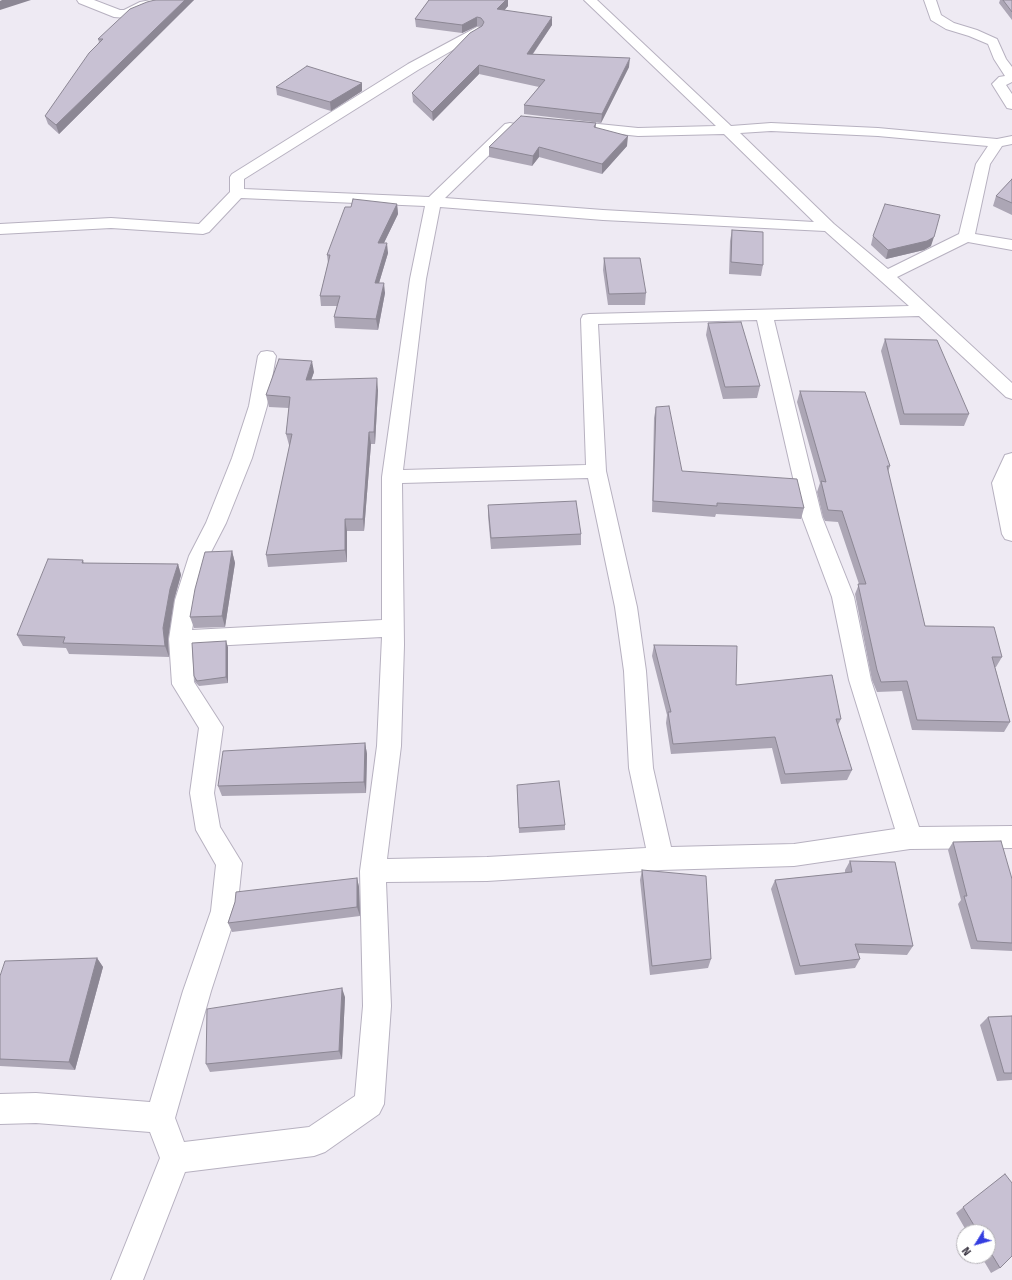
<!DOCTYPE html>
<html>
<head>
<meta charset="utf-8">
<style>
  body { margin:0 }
  #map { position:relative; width:1012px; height:1280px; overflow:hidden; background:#eeeaf3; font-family:"Fira Sans",sans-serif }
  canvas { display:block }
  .north { position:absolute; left:956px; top:1224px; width:40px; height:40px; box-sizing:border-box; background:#fff; border:1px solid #b2b0b5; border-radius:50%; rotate:233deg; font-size:11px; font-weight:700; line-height:16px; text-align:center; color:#3e3946 }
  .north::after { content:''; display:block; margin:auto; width:14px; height:18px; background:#343de0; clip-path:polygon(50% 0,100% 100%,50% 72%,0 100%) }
</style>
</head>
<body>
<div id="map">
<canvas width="1012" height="1280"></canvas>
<div class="north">N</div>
</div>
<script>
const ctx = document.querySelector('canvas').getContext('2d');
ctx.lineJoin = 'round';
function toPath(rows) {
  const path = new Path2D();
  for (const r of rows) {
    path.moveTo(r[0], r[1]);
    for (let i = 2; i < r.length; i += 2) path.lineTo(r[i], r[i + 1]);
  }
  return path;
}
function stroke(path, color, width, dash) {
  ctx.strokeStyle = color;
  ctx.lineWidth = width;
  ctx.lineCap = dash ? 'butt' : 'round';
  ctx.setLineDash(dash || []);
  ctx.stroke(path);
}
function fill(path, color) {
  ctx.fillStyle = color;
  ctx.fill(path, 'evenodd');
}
const minor = toPath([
  [77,0,94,0,120,10,124,10,140,2,151,0,175,0,173,3,148,8,126,18,114,17,79,3,77,0],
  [584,0,597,0,731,126,771,123,878,128,997,139,1012,136,1012,144,1002,146,990,164,975,234,1012,240,1012,250,968,242,897,277,1012,383,1012,399,1006,397,919,316,774,320,822,517,854,597,871,680,919,827,1012,826,1012,848,910,849,794,866,661,870,487,881,386,882,391,1006,384,1104,379,1114,325,1152,314,1156,185,1172,143,1280,111,1280,160,1158,150,1132,36,1123,0,1124,0,1094,36,1093,150,1102,183,991,211,911,216,865,196,830,190,793,199,728,172,684,169,639,175,600,189,556,206,523,232,458,249,406,258,356,261,352,267,351,273,352,276,356,267,406,252,458,226,523,209,556,197,600,192,630,382,620,382,477,410,279,425,206,241,198,209,232,203,234,111,228,0,234,0,224,111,218,199,224,230,192,230,177,232,174,408,64,477,27,481,28,483,31,481,34,418,70,244,179,244,189,429,197,505,124,510,123,515,124,517,127,515,130,445,198,603,210,814,222,724,134,638,136,564,128,562,125,564,122,569,121,638,128,716,126,584,0],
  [771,131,878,136,988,146,976,164,959,234,888,269,834,224,740,133,771,131],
  [440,207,603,220,825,231,909,306,589,314,583,315,581,319,586,465,403,470,426,279,440,207],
  [757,320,802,517,832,597,849,680,895,829,794,844,671,847,653,768,646,671,637,607,606,471,598,324,757,320],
  [588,478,615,607,624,671,629,768,646,848,487,857,387,859,401,746,404,645,402,483,588,478],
  [382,637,377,746,360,871,363,1006,355,1096,309,1127,184,1142,175,1118,211,991,237,911,242,863,220,827,214,793,223,727,194,682,192,647,382,637],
  [924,0,936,0,941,15,954,23,977,30,997,39,1006,59,1012,67,1012,82,1006,85,1012,94,1012,109,1007,108,992,84,999,77,1005,76,994,59,988,44,969,36,946,29,931,20,924,0],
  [1012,453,1012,541,1005,539,1002,534,992,483,1005,455,1012,453]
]);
const wall = toPath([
  [155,0,194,0,59,134,48,124,45,116,99,42,98,39],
  [429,0,508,0,508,6,504,10,552,25,533,54,629,67,601,123,524,114,524,105,539,87,479,74,433,121,413,102,412,93,481,27,477,26,462,33,416,27,415,19],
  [1000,0,1012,0,1012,20,999,3],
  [362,83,362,91,331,111,277,95,276,87],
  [596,123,596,128,627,146,602,174,539,157,532,166,489,157,489,147],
  [1012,179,1012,215,993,206,996,196],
  [397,204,398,214,384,243,388,253,379,283,385,293,378,330,335,328,334,317,337,306,321,306,320,296,328,263,327,255,351,207],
  [732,230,763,265,761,276,729,274,730,241],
  [873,236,931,246,924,250,886,259,871,245],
  [604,258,646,293,645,305,608,305,603,270],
  [708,323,760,386,757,398,723,399,706,335],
  [885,339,969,414,964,426,900,425,881,351],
  [314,372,311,380,378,390,375,444,371,444,364,531,347,531,347,562,268,567,266,555,290,445,289,445,286,434,289,408,269,407,266,395],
  [800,391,890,466,888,472,925,626,1002,657,996,667,995,667,1010,722,1004,732,912,730,902,691,877,692,872,680,855,594,859,584,838,522,825,521,823,517,817,492,820,483,797,402],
  [656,407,682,471,804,508,801,519,716,514,715,517,652,512,654,418],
  [488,505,581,534,581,545,491,549,488,516],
  [232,551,235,563,225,627,194,628,190,617],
  [83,560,84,563,178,564,181,575,174,600,168,639,169,657,69,654,66,648,23,646,17,635],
  [654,645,736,685,841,719,838,725,852,770,847,780,781,784,772,748,671,754,666,723,667,715,652,656],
  [228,647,228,683,199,686,195,682,194,676],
  [365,743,367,754,366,793,222,796,218,786],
  [517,785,565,825,565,830,519,833],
  [953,842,1012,879,1012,951,971,949,958,904,961,900,948,850],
  [850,861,913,946,907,955,858,953,860,959,855,968,795,975,771,889,775,880,845,873,845,870],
  [642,870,711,959,708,968,650,975,640,880],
  [357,878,359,887,360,916,232,932,228,923,235,902],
  [97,958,103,967,75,1070,0,1066,0,976],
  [345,997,342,1059,210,1072,206,1064],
  [1012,1016,1012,1080,997,1081,980,1025,988,1017],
  [1005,1174,1000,1268,991,1273,981,1256,988,1256,988,1232,967,1232,956,1213]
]);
const shadedWall = toPath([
  [2,0,31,0,0,10,0,1],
  [185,0,194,0,59,134,56,125],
  [506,0,508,0,508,6,498,18,497,9],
  [477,17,477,26,462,33,462,25],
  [552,17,552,25,527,62,527,54],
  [630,58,629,67,601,123,602,114],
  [479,65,479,74,433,121,432,112],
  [362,83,362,91,331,111,330,102],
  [628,136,627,146,602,174,602,164],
  [539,147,539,157,532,166,533,156],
  [397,204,398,214,379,253,378,243],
  [934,237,931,246,924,250,886,259,888,250],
  [387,243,388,253,376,293,375,283],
  [384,283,385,293,378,330,376,319],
  [312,361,314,372,307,392,306,380],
  [377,378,378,390,375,444,374,432],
  [369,432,371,444,364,531,363,519],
  [345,519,347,531,347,562,345,550],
  [232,551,235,563,225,627,222,616],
  [178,564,181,575,174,600,168,639,169,657,165,646,163,628,170,589],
  [226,641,228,647,228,683,226,677],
  [365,743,367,754,366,793,364,782],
  [357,878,359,887,360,916,357,907],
  [97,958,103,967,75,1070,69,1062],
  [342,988,345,997,342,1059,339,1051]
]);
const building = toPath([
  [155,0,185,0,56,125,45,116,89,53,103,39,98,39,130,9,147,2,155,0],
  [429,0,506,0,497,9,552,17,527,54,630,58,602,114,524,105,545,80,479,65,432,112,412,93,470,33,482,26,484,22,481,18,477,17,462,25,415,19,429,0],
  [1003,0,1012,0,1012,12,1003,0],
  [307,66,362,83,330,102,276,87,307,66],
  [521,116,596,123,594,127,628,136,602,164,539,147,533,156,489,147,521,116],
  [1012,179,1012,203,996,196,1012,179],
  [353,199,397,204,378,243,387,243,375,283,384,283,376,319,334,317,340,296,320,296,330,255,327,255,345,207,351,207,353,199],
  [885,204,940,215,934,237,927,241,888,250,873,236,885,204],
  [732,230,763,232,763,265,731,262,732,230],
  [604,258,640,258,646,293,609,294,604,258],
  [741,322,760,386,725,387,708,323,741,322],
  [885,339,937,340,969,414,904,414,885,339],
  [279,359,312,361,306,380,377,378,374,432,369,432,363,519,345,519,345,550,266,555,292,434,286,434,290,397,266,395,279,359],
  [800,391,865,392,890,466,887,466,925,626,994,627,1002,657,992,657,1010,722,917,720,907,681,881,682,877,670,858,584,866,584,842,511,828,510,827,506,821,481,826,482,800,391],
  [669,406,682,471,797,479,804,508,717,503,717,506,653,501,656,407,669,406],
  [576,501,581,534,491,538,488,505,576,501],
  [232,551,222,616,190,617,195,589,205,552,232,551],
  [48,559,83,560,82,563,178,564,170,589,163,628,165,646,63,643,65,637,17,635,48,559],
  [226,641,226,677,197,681,194,676,192,643,226,641],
  [654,645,737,646,736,685,832,675,841,719,836,719,852,770,785,774,775,737,673,744,668,712,671,712,654,645],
  [365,743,364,782,218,786,223,751,365,743],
  [559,781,565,825,519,828,517,785,559,781],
  [1001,841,1012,879,1012,943,977,941,964,896,967,896,953,842,1001,841],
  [850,861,895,862,913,946,855,944,860,959,800,966,775,880,852,872,850,861],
  [642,870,706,876,711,959,652,966,642,870],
  [357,878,357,907,228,923,235,902,236,892,357,878],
  [97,958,69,1062,0,1059,0,976,5,961,97,958],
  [342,988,339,1051,206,1064,207,1009,342,988],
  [1012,1016,1012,1073,1004,1073,988,1017,1012,1016],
  [1005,1174,1012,1183,1012,1256,1000,1268,988,1248,988,1232,978,1232,963,1207,1005,1174]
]);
stroke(minor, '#b7b1c0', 2);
fill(minor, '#fff');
fill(wall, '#aca6b5');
fill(shadedWall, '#8c8794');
fill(building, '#c8c1d3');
stroke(building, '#8c8794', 1);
</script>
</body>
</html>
